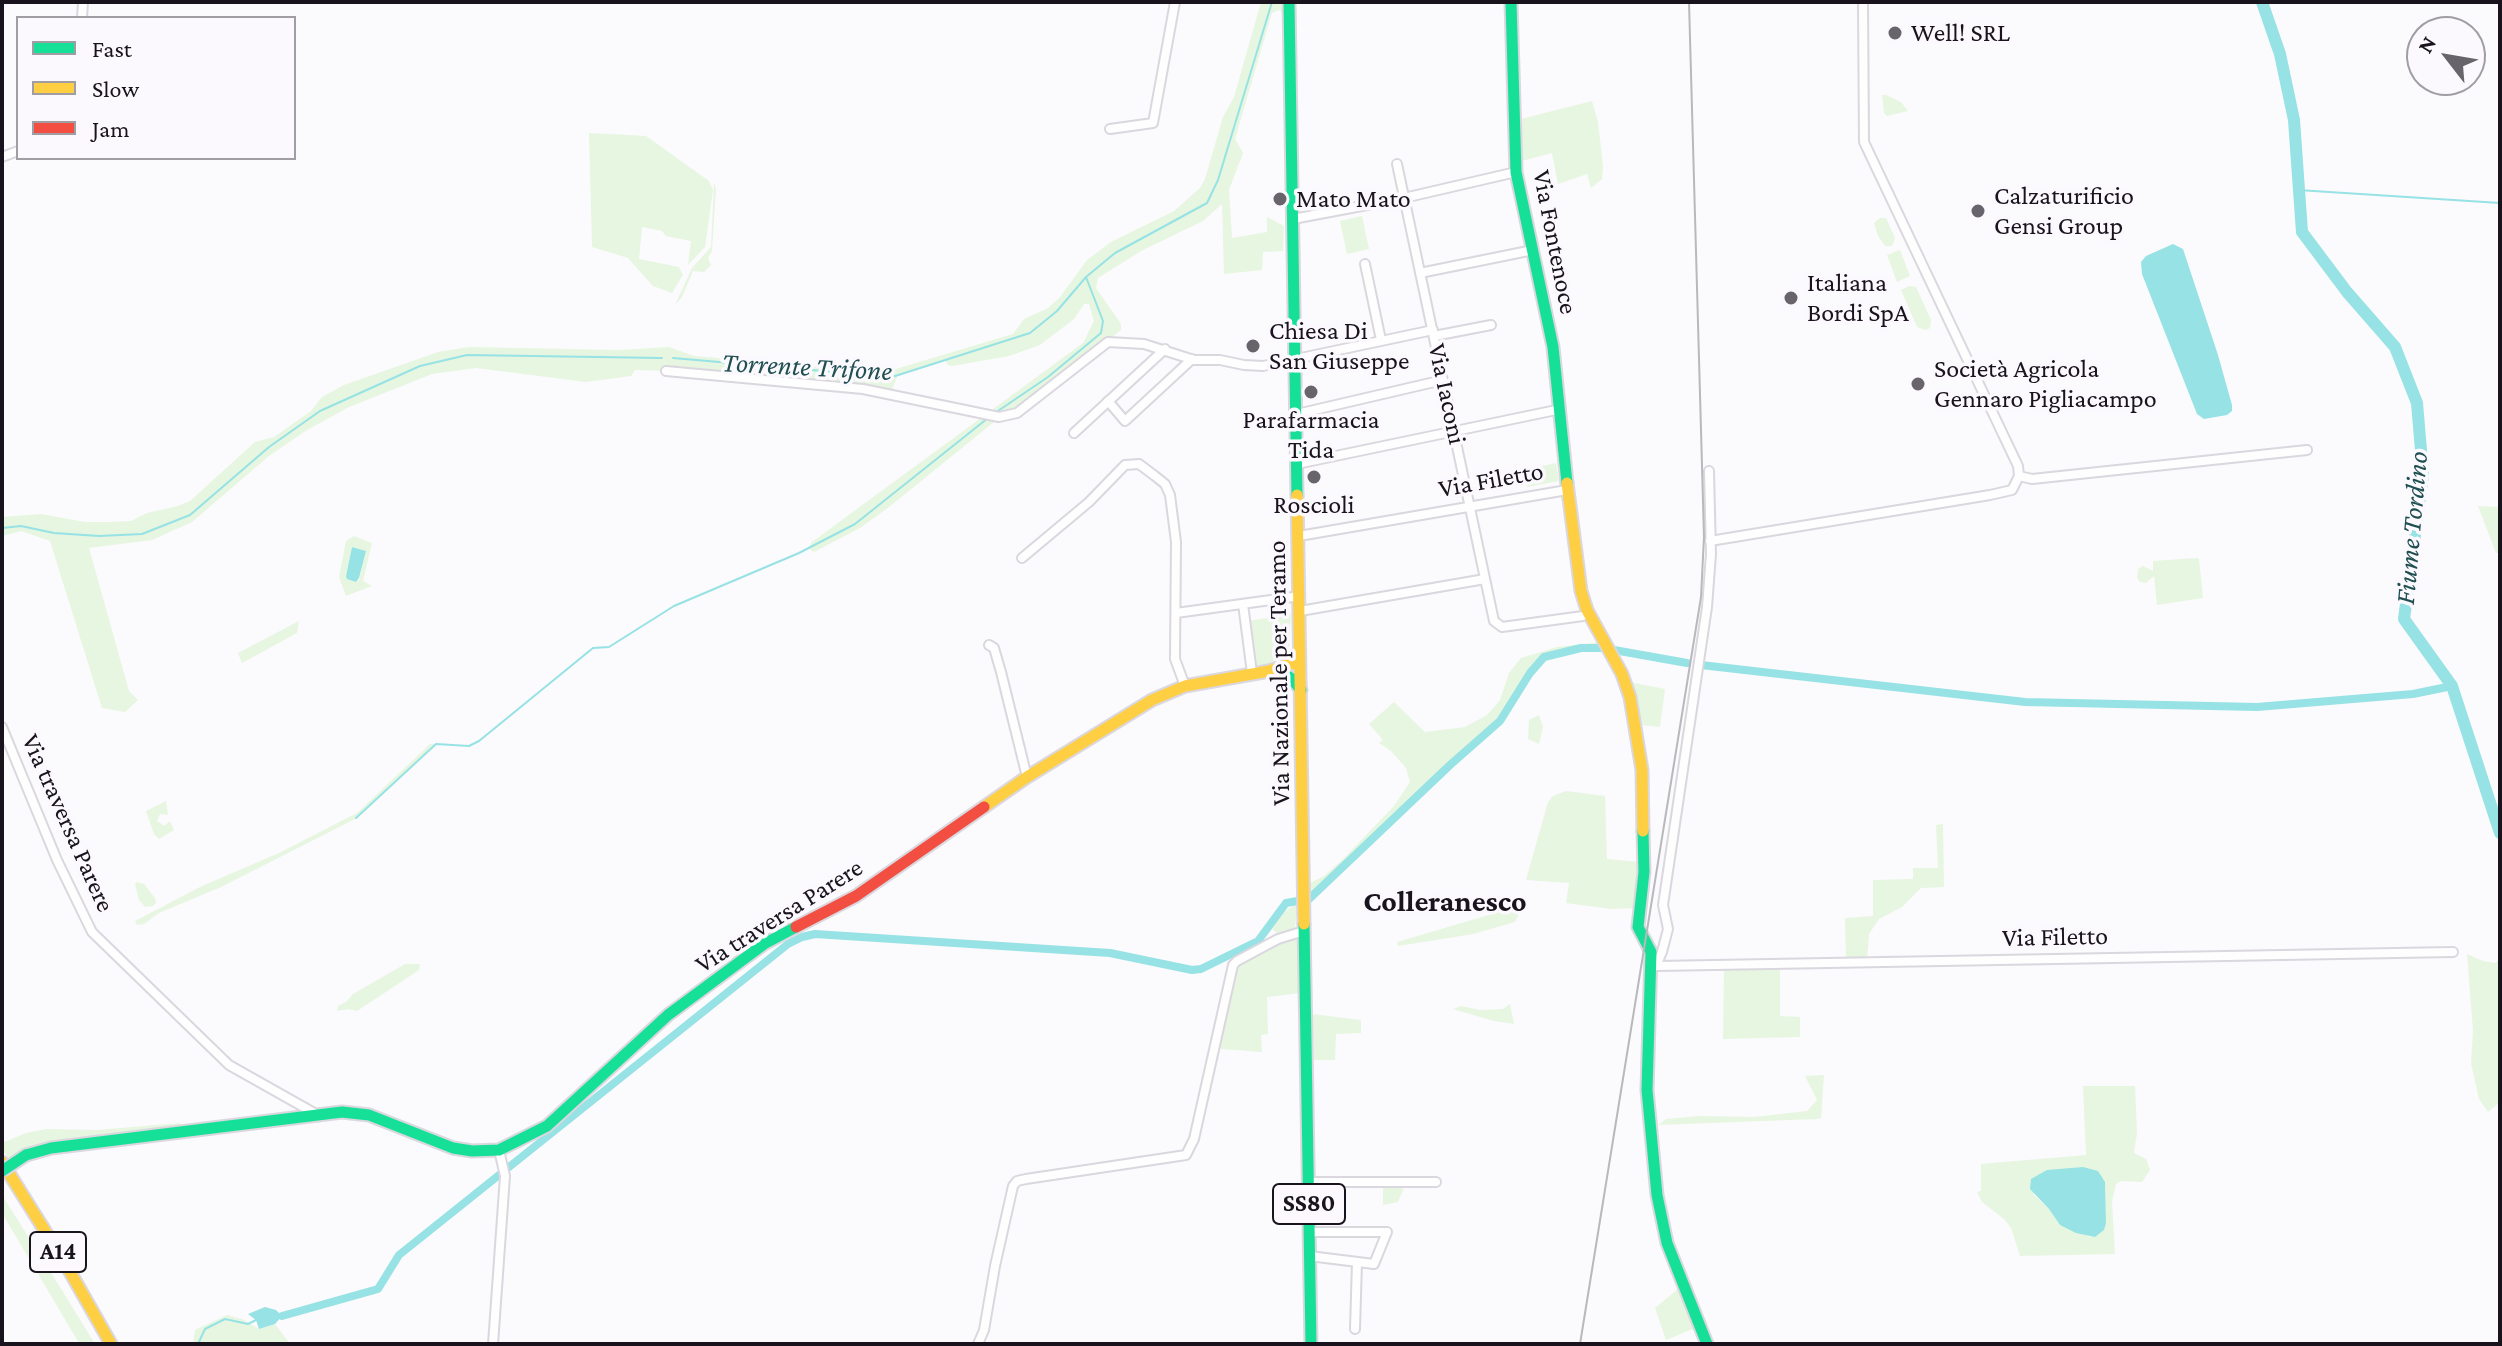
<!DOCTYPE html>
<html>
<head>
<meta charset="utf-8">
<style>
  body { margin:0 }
  #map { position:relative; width:2502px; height:1346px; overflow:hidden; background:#fbfafd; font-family:"Crimson Pro",serif }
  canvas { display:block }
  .frame { position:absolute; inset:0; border:4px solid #18131d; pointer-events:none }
  .legend { position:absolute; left:16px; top:16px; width:280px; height:144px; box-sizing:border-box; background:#fbf9fe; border:2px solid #a09da4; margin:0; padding:10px 14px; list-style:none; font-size:24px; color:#18131d }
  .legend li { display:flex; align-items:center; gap:16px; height:40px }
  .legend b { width:40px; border:2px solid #a09da4 }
  .north { position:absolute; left:2406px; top:16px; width:80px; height:80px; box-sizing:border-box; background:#fbf9fe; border:2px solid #a09da4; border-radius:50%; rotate:301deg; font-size:22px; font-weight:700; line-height:32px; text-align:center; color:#18131d }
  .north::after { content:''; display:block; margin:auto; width:28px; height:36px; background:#67646b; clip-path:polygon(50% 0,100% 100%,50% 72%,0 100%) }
</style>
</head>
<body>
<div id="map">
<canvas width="2502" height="1346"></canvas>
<div class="frame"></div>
<ul class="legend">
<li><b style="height:10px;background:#16e098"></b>Fast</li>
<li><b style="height:10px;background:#ffcf43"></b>Slow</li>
<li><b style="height:10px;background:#f24e42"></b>Jam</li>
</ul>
<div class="north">N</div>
</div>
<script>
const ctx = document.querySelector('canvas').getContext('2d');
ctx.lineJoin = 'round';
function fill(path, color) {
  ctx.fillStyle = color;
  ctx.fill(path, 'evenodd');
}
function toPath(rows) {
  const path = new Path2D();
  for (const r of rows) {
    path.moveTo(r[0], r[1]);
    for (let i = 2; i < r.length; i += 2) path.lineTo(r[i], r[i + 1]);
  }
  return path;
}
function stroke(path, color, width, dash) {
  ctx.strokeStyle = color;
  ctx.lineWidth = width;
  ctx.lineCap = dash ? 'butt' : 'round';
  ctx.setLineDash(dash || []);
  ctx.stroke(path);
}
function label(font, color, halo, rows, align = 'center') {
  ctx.font = font + ' "Crimson Pro",serif';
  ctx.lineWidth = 7;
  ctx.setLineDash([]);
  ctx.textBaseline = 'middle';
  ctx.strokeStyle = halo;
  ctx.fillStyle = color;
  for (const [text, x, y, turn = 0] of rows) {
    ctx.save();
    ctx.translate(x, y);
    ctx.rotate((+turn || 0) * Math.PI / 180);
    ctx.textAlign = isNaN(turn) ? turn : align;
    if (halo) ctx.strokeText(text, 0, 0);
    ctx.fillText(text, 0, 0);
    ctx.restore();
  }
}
const green = toPath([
  [1261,2,1284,2,1285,14,1279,10,1272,13,1235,139,1243,153,1229,190,1232,238,1267,232,1267,217,1284,226,1283,251,1263,252,1262,270,1224,274,1222,204,1203,221,1141,251,1098,278,1096,288,1121,324,1121,330,1017,413,999,418,889,507,860,528,814,552,808,548,812,542,1083,343,1094,321,1089,304,1084,304,1074,319,1040,345,1009,356,952,366,948,365,945,360,898,375,891,392,666,371,635,370,631,376,586,382,476,368,432,374,349,407,307,430,269,456,192,522,152,540,89,548,129,691,138,700,125,712,102,708,50,541,21,531,2,536,2,517,41,514,85,522,109,522,131,521,147,513,178,506,190,501,255,442,274,437,311,411,322,397,344,385,438,352,469,347,619,350,669,347,694,356,886,372,1013,334,1024,319,1048,308,1060,297,1087,260,1111,242,1174,211,1200,188,1205,179,1223,117,1234,97],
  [1882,95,1886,95,1901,102,1908,111,1887,116,1884,113],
  [1592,101,1598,122,1603,166,1602,179,1591,188,1587,174,1558,184,1552,153,1518,162,1517,120],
  [589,133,646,136,709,181,713,190,705,247,688,265,691,241,666,236,662,231,642,227,639,259,679,267,683,275,672,293,653,286,628,258,592,247],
  [714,182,716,189,712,251,708,258,711,265,704,272,693,271,682,297,675,305,692,268,711,247],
  [1362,216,1369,249,1347,254,1340,221],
  [1880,218,1886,218,1895,238,1892,246,1885,246,1878,236,1874,223],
  [1900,250,1910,276,1897,282,1887,255],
  [1909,286,1916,287,1931,320,1930,328,1926,330,1917,327,1901,290],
  [1556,463,1559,481,1527,487,1524,470],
  [2478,506,2500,507,2500,553,2496,553],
  [354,536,372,543,363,581,372,586,346,596,339,577,346,541],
  [352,547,366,551,359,580,356,582,346,576],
  [2197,558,2199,559,2203,598,2157,605,2154,576,2146,583,2140,582,2137,578,2138,569,2143,566,2153,571,2153,561],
  [1291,614,1289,650,1274,663,1254,667,1248,621],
  [299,621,297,633,242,663,238,653],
  [1601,642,1603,646,1556,650,1545,655,1523,681,1495,724,1319,894,1309,896,1308,884,1324,876,1342,860,1394,806,1410,782,1406,768,1391,751,1379,743,1383,740,1369,724,1394,702,1425,732,1465,727,1487,715,1500,700,1509,673,1521,658,1557,647],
  [1629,682,1665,689,1660,727,1640,725],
  [1539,715,1543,727,1539,744,1528,739,1529,720],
  [430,744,436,744,355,819,221,887,159,913,144,924,137,925,135,921,202,886,279,853,357,813],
  [1566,791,1605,796,1607,859,1640,862,1637,908,1611,909,1566,903,1569,883,1526,880,1548,802,1553,796],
  [166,801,168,815,160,814,157,821,164,826,170,821,174,830,159,839,154,834,146,811],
  [1943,824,1944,887,1921,888,1902,907,1879,919,1869,934,1867,960,1846,961,1845,918,1873,916,1873,880,1913,879,1913,868,1938,868,1936,825],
  [137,882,144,884,155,898,156,903,153,906,145,907,139,900,135,884],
  [1298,902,1295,927,1284,934,1278,934,1272,929,1283,913],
  [1516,907,1519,914,1515,922,1473,934,1398,946,1397,942],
  [1293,934,1298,937,1301,993,1267,997,1268,1034,1261,1035,1262,1052,1221,1049,1220,1047,1235,964],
  [2467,954,2483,961,2495,963,2500,959,2500,1102,2488,1112,2479,1099,2471,1063,2473,1031],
  [405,964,420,964,419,970,357,1011,349,1009,337,1011,338,1006,346,1002,353,994],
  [1780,967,1780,1016,1800,1017,1800,1037,1723,1039,1724,968],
  [1510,1004,1514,1024,1494,1021,1453,1009,1461,1006,1480,1010,1503,1009],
  [1312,1014,1361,1020,1361,1033,1336,1034,1335,1060,1314,1060],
  [1824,1075,1821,1118,1817,1119,1658,1125,1666,1119,1699,1116,1754,1117,1807,1111,1817,1100,1805,1076],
  [2083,1086,2135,1086,2137,1133,2134,1153,2146,1159,2150,1170,2142,1182,2121,1181,2116,1184,2112,1201,2115,1254,2020,1256,2011,1228,2004,1219,1982,1202,1977,1192,1981,1191,1981,1164,2086,1155],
  [2105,1182,2106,1223,2091,1237,2060,1225,2049,1209,2033,1194],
  [180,1123,182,1129,36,1146,8,1158,2,1148,2,1139,5,1142,26,1133,47,1129,97,1130],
  [1405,1185,1398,1202,1383,1205,1383,1186],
  [2,1195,60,1287,95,1344,80,1344,76,1338,2,1213],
  [1679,1288,1695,1328,1666,1340,1655,1308],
  [227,1315,242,1319,259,1329,275,1324,290,1344,193,1344,195,1330]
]);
const water = toPath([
  [2173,244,2183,249,2218,355,2232,405,2232,411,2227,415,2204,419,2197,414,2142,274,2141,262,2146,256],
  [352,547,366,551,359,578,356,582,347,579,346,576],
  [2083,1167,2098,1171,2105,1182,2106,1223,2104,1230,2095,1237,2076,1233,2060,1225,2049,1209,2030,1189,2031,1179,2047,1170],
  [265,1307,276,1310,282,1316,275,1324,259,1329,256,1320,248,1314]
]);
const stream = toPath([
  [2298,190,2500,203],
  [673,358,892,377,1030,333,1057,311,1086,277,1115,253,1207,203,1218,180,1272,2],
  [995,413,1048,377,1101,333,1103,321,1086,277],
  [2,528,21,526,54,533,99,536,142,534,190,515,269,447,320,411,420,366,467,355,662,358],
  [356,818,436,744,469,746,479,741,593,648,609,647,674,606,799,553,855,524,988,418],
  [198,1344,205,1329,225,1319,248,1324,256,1320]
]);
const canal = toPath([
  [1614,650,1687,663],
  [1701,665,2025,702,2257,707,2413,694,2452,686],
  [282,1316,378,1289,399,1255,788,944,802,937,815,934,1110,953,1192,970,1201,969,1258,941,1286,903,1309,899,1450,765,1500,721,1530,673,1544,657,1581,648,1603,648]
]);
const river = toPath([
  [2262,2,2280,54,2294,120,2302,232,2347,292,2395,347,2417,403,2423,474,2404,619,2452,686,2500,833]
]);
const street = toPath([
  [82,18,83,2],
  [1110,129,1153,123,1175,2],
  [2,157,18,151],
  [1397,164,1494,621,1502,627,1583,616,1589,613],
  [1293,219,1404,198,1516,172],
  [1365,264,1381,340],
  [1420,273,1533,250],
  [1434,336,1491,325],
  [666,371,863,389,999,417,1017,413,1108,342,1144,344,1194,360,1220,360,1244,365,1263,366,1433,330],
  [1108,401,1125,421,1192,359],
  [1297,414,1443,380],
  [1074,433,1165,349],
  [1297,464,1561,409],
  [2019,476,2032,479,2307,450],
  [1299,536,1567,490],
  [1710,541,1990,495,2012,490,2019,476,2018,466,1864,142,1863,2],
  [1022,558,1089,502,1125,465,1139,464,1155,476,1165,484,1170,495,1176,542,1175,659,1185,686],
  [1243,604,1252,673],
  [1300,611,1485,579],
  [1176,613,1300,596],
  [989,645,994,648,1001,672,1027,777],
  [2,727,57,860,92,932,229,1065,316,1114],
  [1656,966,1662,952,1668,929,1663,905,1707,607,1711,554,1709,471],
  [1657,966,2453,952],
  [1308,1182,1436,1182],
  [1309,1232,1387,1232,1374,1264,1309,1256],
  [1355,1329,1357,1262],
  [493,1344,505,1176,499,1150],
  [978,1344,984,1330,995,1266,1013,1186,1017,1181,1026,1179,1186,1155,1194,1139,1233,965,1237,961,1278,939,1304,931]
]);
const fast = toPath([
  [1289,2,1297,495],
  [1511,2,1516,172,1553,347,1567,483],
  [1281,672,1292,679,1301,690],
  [1643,831,1644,872,1638,927,1651,952,1647,1090,1657,1195,1667,1243,1707,1344],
  [1304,924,1311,1344],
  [26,1155,51,1148,342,1112,369,1115,453,1148,472,1151,499,1150,547,1126,668,1015,764,944,796,927]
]);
const slow = toPath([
  [1567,483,1581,591,1587,610,1622,674,1630,697,1642,770,1643,831],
  [1297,495,1304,924],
  [984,807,1027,777,1152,700,1185,686,1269,671,1289,664,1296,663,1300,667],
  [2,1162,65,1263,111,1344]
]);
const jam = toPath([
  [796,927,856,896,984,807]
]);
const rail = toPath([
  [1580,1344,1701,597,1704,537,1689,2]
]);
const fastBridge = toPath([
  [2,1171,26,1155]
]);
const markers = [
  [1895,33,8,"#67646b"],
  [1280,199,8,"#67646b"],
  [1978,211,8,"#67646b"],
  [1791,298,8,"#67646b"],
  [1253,346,8,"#67646b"],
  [1918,384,8,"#67646b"],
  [1311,392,8,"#67646b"],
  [1314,477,8,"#67646b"]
];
const shields = [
  [1309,1204,72],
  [58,1252,56]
];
const shieldNames = [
  ["SS80",1309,1204],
  ["A14",58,1252]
];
const poiNames = [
  ["Well! SRL",1911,33],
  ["Calzaturificio",1994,196],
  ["Gensi Group",1994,226],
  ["Mato Mato",1296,199],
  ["Italiana",1807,283],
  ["Bordi SpA",1807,313],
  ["Chiesa Di",1269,331],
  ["San Giuseppe",1269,361],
  ["Società Agricola",1934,369],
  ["Gennaro Pigliacampo",1934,399],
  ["Parafarmacia",1311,420,"center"],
  ["Tida",1311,450,"center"],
  ["Roscioli",1314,505,"center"]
];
const streetNames = [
  ["Via Fontenoce",1555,242,79],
  ["Via Iaconi",1447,394,78],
  ["Via Filetto",1491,480,-10],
  ["Via Nazionale per Teramo",1279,673,-91],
  ["Via traversa Parere",68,823,66],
  ["Via traversa Parere",779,916,-32],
  ["Via Filetto",2055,937,-1]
];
const waterNames = [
  ["Torrente Trifone",807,367,3],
  ["Fiume Tordino",2412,528,-85]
];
const quarterNames = [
  ["Colleranesco",1445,902]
];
fill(green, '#e7f6e0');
fill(water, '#96e2e4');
stroke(stream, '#96e2e4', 2);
stroke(canal, '#96e2e4', 8);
stroke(river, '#96e2e4', 12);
stroke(street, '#dad7de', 12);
stroke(fast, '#dad7de', 15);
stroke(slow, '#dad7de', 15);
stroke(jam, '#dad7de', 15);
stroke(street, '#fefeff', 8);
stroke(fast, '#16e098', 11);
stroke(slow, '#ffcf43', 11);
stroke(jam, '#f24e42', 11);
stroke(rail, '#b9b8ba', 2);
stroke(fastBridge, '#dad7de', 15, []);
stroke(fastBridge, '#16e098', 11);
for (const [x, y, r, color] of markers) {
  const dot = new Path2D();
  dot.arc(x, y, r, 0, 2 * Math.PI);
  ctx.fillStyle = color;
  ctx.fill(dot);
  stroke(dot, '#fbf9fe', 3);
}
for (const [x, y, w] of shields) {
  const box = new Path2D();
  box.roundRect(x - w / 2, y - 20, w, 40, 6);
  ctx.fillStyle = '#fbf9fe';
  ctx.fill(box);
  stroke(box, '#18131d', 2);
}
label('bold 24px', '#18131d', null, shieldNames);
label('26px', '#18131d', '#fbf9fe', poiNames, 'left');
label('26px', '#18131d', '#fbf9fe', streetNames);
label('italic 28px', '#1f4f50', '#fbf9fe', waterNames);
label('bold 30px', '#18131d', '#fbf9fe', quarterNames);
</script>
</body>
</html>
